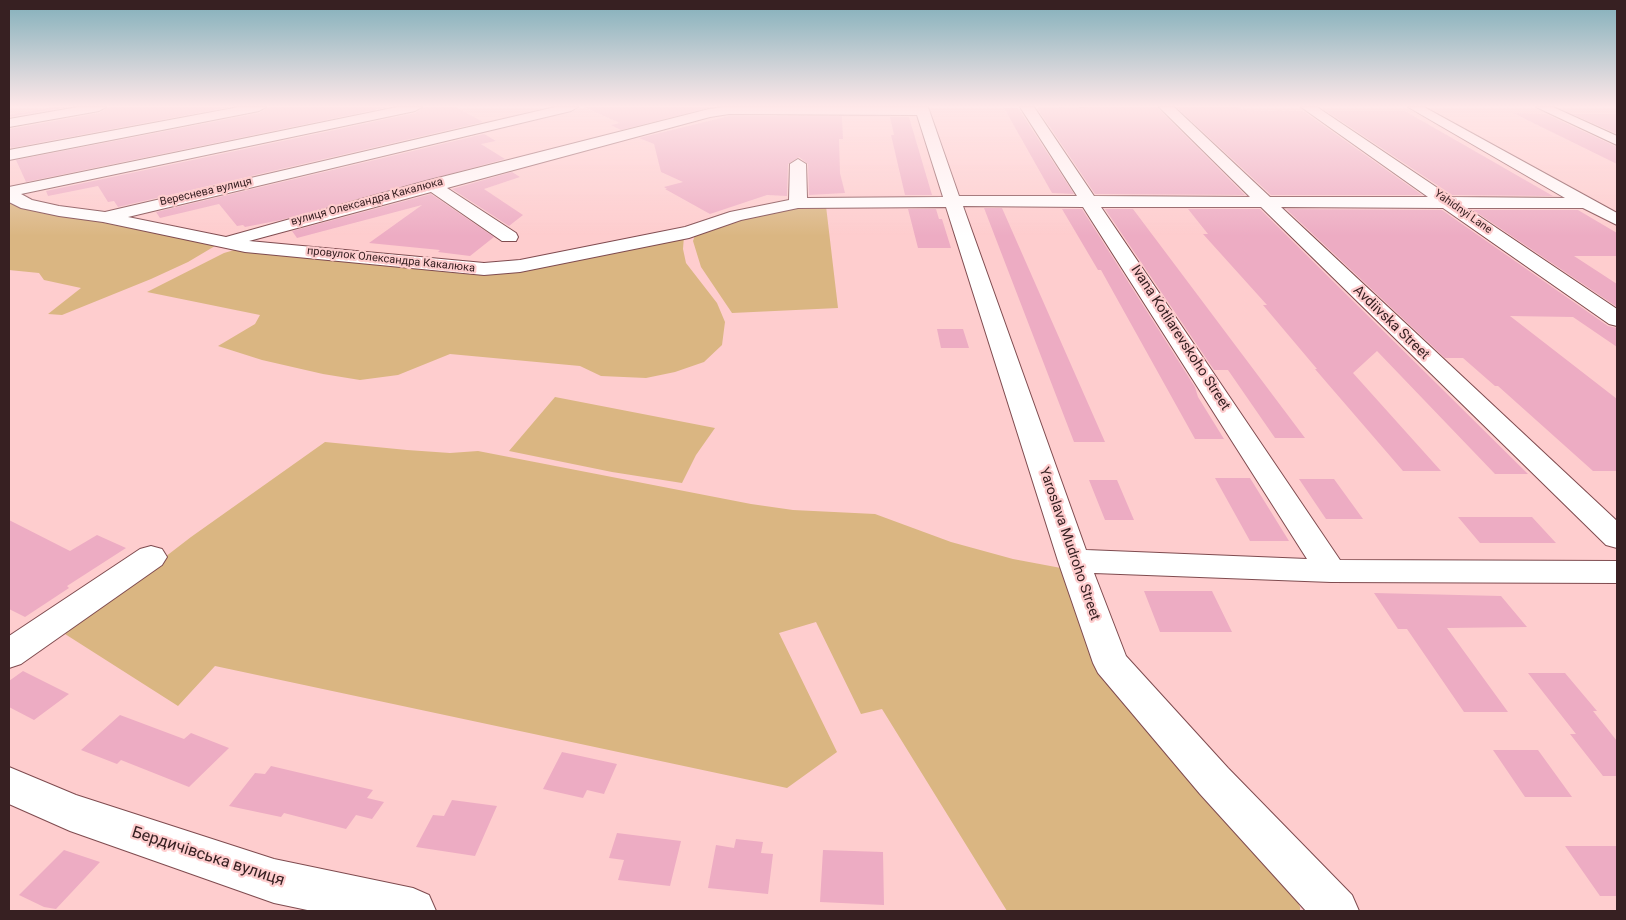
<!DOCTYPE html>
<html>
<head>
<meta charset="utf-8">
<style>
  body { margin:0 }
  #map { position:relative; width:1626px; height:920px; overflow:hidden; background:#fecdce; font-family:Roboto,sans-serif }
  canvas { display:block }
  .frame { position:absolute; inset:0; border:10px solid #372022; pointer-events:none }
</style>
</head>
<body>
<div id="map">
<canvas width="1626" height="920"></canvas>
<div class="frame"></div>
</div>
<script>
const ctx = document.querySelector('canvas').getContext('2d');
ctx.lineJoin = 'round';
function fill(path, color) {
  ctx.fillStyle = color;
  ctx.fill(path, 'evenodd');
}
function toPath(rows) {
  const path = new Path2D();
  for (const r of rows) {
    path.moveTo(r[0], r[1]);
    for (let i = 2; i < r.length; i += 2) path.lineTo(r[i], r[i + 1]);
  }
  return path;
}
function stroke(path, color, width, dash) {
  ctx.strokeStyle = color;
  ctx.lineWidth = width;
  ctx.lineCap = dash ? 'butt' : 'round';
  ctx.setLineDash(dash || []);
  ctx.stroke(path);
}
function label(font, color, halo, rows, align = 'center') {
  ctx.font = font + ' Roboto,sans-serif';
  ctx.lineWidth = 4.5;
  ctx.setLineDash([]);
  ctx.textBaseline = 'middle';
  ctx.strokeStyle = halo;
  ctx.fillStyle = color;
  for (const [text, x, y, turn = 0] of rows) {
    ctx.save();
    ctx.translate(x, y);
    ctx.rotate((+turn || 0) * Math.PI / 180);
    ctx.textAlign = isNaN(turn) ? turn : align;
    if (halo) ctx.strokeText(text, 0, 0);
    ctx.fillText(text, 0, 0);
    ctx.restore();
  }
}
const green = toPath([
  [9,200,22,205,220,243,188,262,151,279,62,315,48,314,81,288,44,280,39,273,9,270],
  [796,205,826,206,838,308,732,313,701,267,693,241,696,232,736,218],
  [684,236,683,249,686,263,717,303,725,322,722,345,704,362,675,372,646,378,601,376,580,366,450,354,398,375,360,380,323,374,262,360,218,346,255,324,260,315,147,292,224,253,241,248,469,272],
  [555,397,715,428,696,455,682,483,612,472,509,451],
  [325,442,407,450,450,453,478,451,751,504,793,510,875,514,951,542,1013,559,1061,568,1290,886,1300,907,1300,911,1007,911,882,709,861,714,816,622,779,633,837,752,787,788,215,666,178,706,65,634,191,537]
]);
const building = toPath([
  [55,107,69,107,9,117,9,115],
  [108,107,230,107,11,148,9,143,9,129,99,113],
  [268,107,389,107,26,182,16,160,259,113],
  [424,107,456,107,483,122,118,207,114,201,108,202,98,186,48,196,46,191,415,113],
  [584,107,712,107,621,130,611,125,620,123],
  [1089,107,1157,107,1245,195,1095,194,1037,108],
  [1176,107,1239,107,1243,110,1303,111,1422,195,1271,195],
  [1004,108,1018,108,1074,194,1052,193],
  [1326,111,1405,111,1553,196,1452,195],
  [1513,113,1546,114,1617,147,1617,164],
  [1572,114,1617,114,1617,134],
  [729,116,842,116,843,139,839,139,840,173,845,193,809,195,808,164,799,157,788,164,787,196,767,195,710,214,665,189,667,189,664,187,683,182,661,172,654,144,639,138],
  [890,117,909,117,932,195,905,195,891,135,894,135],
  [484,134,496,141,481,144,505,159,281,220,245,227,243,225,237,226,219,204,160,218,156,212],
  [512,172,520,177,484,189,523,215,509,226,452,189],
  [431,194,494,237,470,256,438,252,440,250,369,243,422,205,297,238,292,231],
  [984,208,1002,208,1105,442,1074,442],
  [908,209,936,209,939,219,942,219,951,248,918,248],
  [1062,209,1082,209,1195,387,1198,397,1224,439,1195,439,1101,270,1098,270],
  [1105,209,1133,209,1305,438,1275,438,1228,370,1214,370],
  [1188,209,1260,209,1528,474,1495,474,1377,351,1353,373,1441,471,1403,471,1315,369,1317,369,1263,305,1267,305,1203,234,1208,234],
  [1286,209,1442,210,1608,326,1617,328,1617,347,1573,317,1510,316,1617,399,1617,471,1593,471,1498,386,1495,386,1463,358,1445,358],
  [1473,210,1578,210,1617,233,1617,256,1574,256,1617,284,1617,307],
  [937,329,963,329,969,348,941,348],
  [1215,478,1250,478,1289,541,1250,541],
  [1299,479,1334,479,1363,519,1326,519],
  [1089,480,1117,480,1134,520,1105,520],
  [1458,517,1532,517,1556,543,1480,543],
  [9,520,70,551,97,535,126,548,67,586,69,588,25,617,9,609],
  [1144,591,1212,591,1232,632,1160,632],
  [1374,593,1501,596,1527,627,1447,628,1508,712,1464,712,1407,629,1398,629],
  [23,671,69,694,34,720,9,707,9,681],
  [1528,673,1565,673,1597,711,1593,711,1617,741,1617,776,1603,776,1570,734,1576,734],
  [120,715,184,739,191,733,229,748,189,787,121,760,117,764,81,750],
  [1493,750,1538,750,1572,797,1525,797],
  [562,752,617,764,604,794,587,790,583,798,543,789],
  [271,766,373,790,367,798,384,802,372,819,356,815,346,829,284,813,281,817,229,806,255,773,265,774],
  [452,800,497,806,475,856,416,847,433,815,444,816],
  [617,833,681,841,670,886,618,880,624,860,609,858],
  [736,839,763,842,761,853,773,854,768,894,708,888,716,845,734,848],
  [1565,846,1617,846,1617,896,1600,896],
  [64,850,100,862,56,909,44,907,19,895],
  [823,850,883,852,884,905,820,902]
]);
const minor = toPath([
  [78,107,106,107,99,111,9,127,9,119,78,107],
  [239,107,266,107,259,111,9,160,9,150,239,107],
  [397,107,422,107,415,111,21,194,32,200,59,206,105,212,555,107,578,107,571,111,128,217,226,237,426,181,709,109,724,107,928,107,959,196,1077,196,1020,107,1034,107,1094,196,1250,197,1159,107,1174,107,1270,197,1428,197,1301,107,1317,107,1451,197,1565,198,1408,107,1424,107,1617,213,1617,225,1583,208,1467,208,1617,309,1617,326,1609,324,1443,208,1281,207,1617,521,1617,548,1606,545,1261,207,1101,207,1340,560,1617,561,1617,583,1331,582,1094,573,1126,656,1228,768,1352,895,1359,911,1306,911,1200,794,1098,673,1093,663,1058,561,946,207,798,208,741,220,689,238,520,272,484,275,245,252,103,222,59,216,21,208,9,202,9,187,397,107],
  [729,114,917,115,943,197,807,198,806,164,798,159,790,164,789,200,730,212,685,227,520,260,484,263,249,241,431,192,502,241,516,241,518,237,516,233,447,188,710,117,729,114],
  [963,206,1083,207,1307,559,1086,550,963,206],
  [1536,107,1553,107,1617,136,1617,145,1536,107],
  [151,546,162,549,167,557,162,565,21,664,9,668,9,636,140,549,151,546],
  [9,767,76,795,274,859,413,888,429,895,436,911,312,911,274,903,70,831,9,804,9,767]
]);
const farStreetnames = [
  ["Вереснева вулиця",206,192,-13],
  ["вулиця Олександра Какалюка",367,202,-15],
  ["Yahidnyi Lane",1463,212,35],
  ["провулок Олександра Какалюка",391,260,6]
];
const streetNames = [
  ["Avdiivska Street",1391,323,44],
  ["Ivana Kotliarevskoho Street",1180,338,57],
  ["Yaroslava Mudroho Street",1069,544,71]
];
const nearStreetnames = [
  ["Бердичівська вулиця",208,857,18]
];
fill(green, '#dab682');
fill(building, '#edacc3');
stroke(minor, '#7f4b4f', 2);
fill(minor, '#fff');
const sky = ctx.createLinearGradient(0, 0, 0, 236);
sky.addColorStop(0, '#81afba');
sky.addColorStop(0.45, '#ffe8e9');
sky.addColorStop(1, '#ffe8e900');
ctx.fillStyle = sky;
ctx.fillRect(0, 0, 1626, 236);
label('11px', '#372022', '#fecdce', farStreetnames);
label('14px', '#372022', '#fecdce', streetNames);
label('16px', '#372022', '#fecdce', nearStreetnames);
</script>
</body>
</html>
